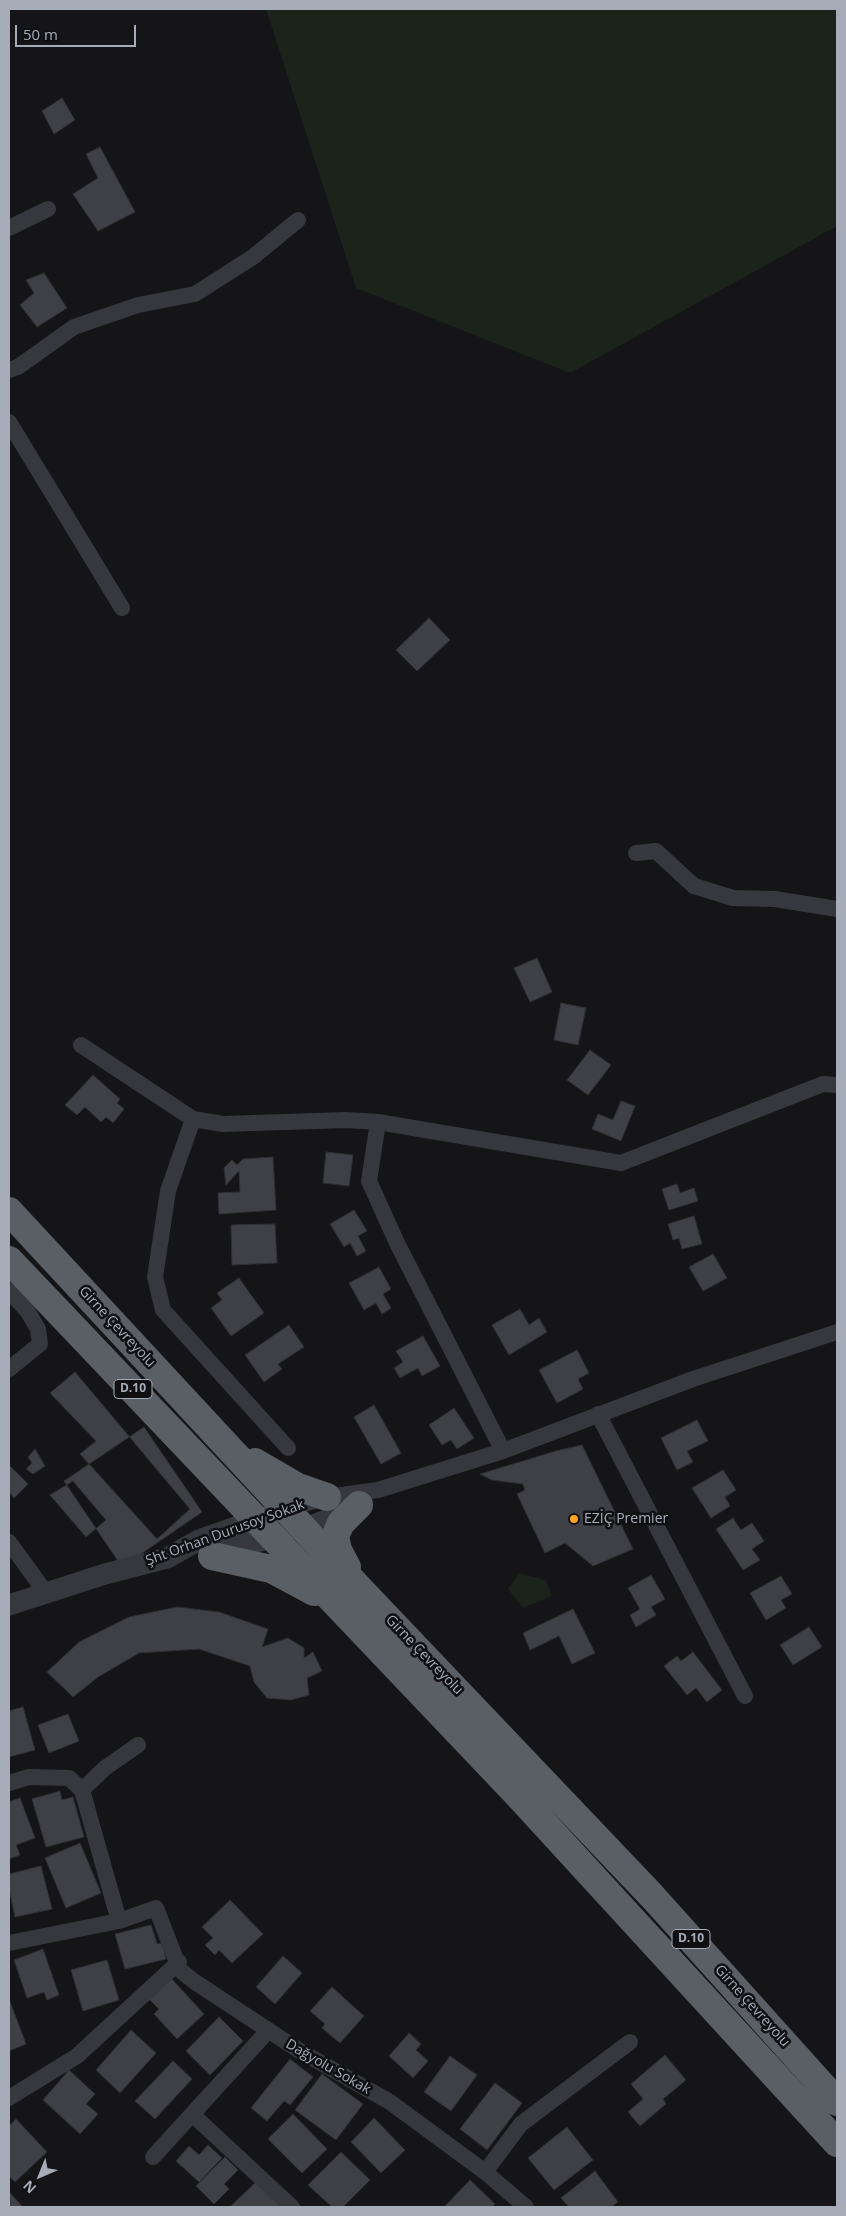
<!DOCTYPE html>
<html>
<head>
<meta charset="utf-8">
<style>
  body { margin:0 }
  #map { position:relative; width:846px; height:2216px; overflow:hidden; background:#151518; font-family:"Open Sans",sans-serif }
  canvas { display:block }
  .frame { position:absolute; inset:0; border:10px solid #a6adb9; pointer-events:none }
  .north { position:absolute; left:15px; top:2151px; width:50px; height:50px; -webkit-text-stroke:4px #101013; paint-order:stroke; rotate:224deg; font-size:14px; font-weight:700; line-height:20px; text-align:center; color:#a6adb9 }
  .north::after { content:''; display:block; margin:auto; width:18px; height:22px; background:#a6adb9; clip-path:polygon(50% 0,100% 100%,50% 72%,0 100%) }
  .scale { position:absolute; left:15px; top:25px; width:121px; height:22px; box-sizing:border-box; border:2px solid #a6adb9; border-top:0; padding-left:6px; font-size:15px; line-height:18px; white-space:nowrap; color:#a6adb9; -webkit-text-stroke:4px #101013; paint-order:stroke }
</style>
</head>
<body>
<div id="map">
<canvas width="846" height="2216"></canvas>
<div class="frame"></div>
<div class="north">N</div>
<div class="scale">50 m</div>
</div>
<script>
const ctx = document.querySelector('canvas').getContext('2d');
ctx.lineJoin = 'round';
function fill(path, color) {
  ctx.fillStyle = color;
  ctx.fill(path, 'evenodd');
}
function toPath(rows) {
  const path = new Path2D();
  for (const r of rows) {
    path.moveTo(r[0], r[1]);
    for (let i = 2; i < r.length; i += 2) path.lineTo(r[i], r[i + 1]);
  }
  return path;
}
function stroke(path, color, width, dash) {
  ctx.strokeStyle = color;
  ctx.lineWidth = width;
  ctx.lineCap = dash ? 'butt' : 'round';
  ctx.setLineDash(dash || []);
  ctx.stroke(path);
}
function label(font, color, halo, rows, align = 'center') {
  ctx.font = font + ' "Open Sans",sans-serif';
  ctx.lineWidth = 5;
  ctx.setLineDash([]);
  ctx.textBaseline = 'middle';
  ctx.strokeStyle = halo;
  ctx.fillStyle = color;
  for (const [text, x, y, turn = 0] of rows) {
    ctx.save();
    ctx.translate(x, y);
    ctx.rotate((+turn || 0) * Math.PI / 180);
    ctx.textAlign = isNaN(turn) ? turn : align;
    if (halo) ctx.strokeText(text, 0, 0);
    ctx.fillText(text, 0, 0);
    ctx.restore();
  }
}
const green = toPath([
  [266,9,837,9,837,226,570,373,356,288],
  [519,1573,546,1580,552,1596,523,1608,508,1589]
]);
const building = toPath([
  [62,98,75,120,54,134,42,111,62,98],
  [100,147,135,212,98,231,73,194,98,178,86,154,100,147],
  [44,273,67,308,37,327,20,305,34,293,26,280,44,273],
  [429,618,450,640,417,671,396,650,429,618],
  [537,958,552,992,530,1002,514,968,537,958],
  [561,1003,586,1008,578,1045,554,1040,561,1003],
  [590,1050,611,1065,588,1095,567,1080,590,1050],
  [93,1075,120,1099,117,1103,124,1109,113,1123,106,1117,101,1122,85,1107,77,1115,65,1105,93,1075],
  [621,1101,635,1106,621,1141,592,1129,598,1114,613,1120,621,1101],
  [326,1152,353,1155,349,1186,323,1183,326,1152],
  [273,1157,276,1210,219,1214,218,1193,240,1192,239,1171,226,1185,224,1168,232,1160,237,1165,243,1159,273,1157],
  [677,1184,680,1193,694,1188,698,1201,669,1210,662,1189,677,1184],
  [354,1210,367,1231,358,1236,366,1251,357,1256,350,1243,344,1247,330,1224,354,1210],
  [694,1216,702,1244,682,1249,679,1238,673,1240,668,1224,694,1216],
  [275,1224,277,1263,232,1265,231,1225,275,1224],
  [713,1254,727,1278,703,1291,689,1267,713,1254],
  [379,1267,391,1289,383,1294,391,1308,382,1314,376,1303,364,1310,349,1283,379,1267],
  [239,1278,264,1313,231,1336,211,1308,222,1300,217,1293,239,1278],
  [520,1309,529,1325,539,1318,547,1332,509,1355,492,1325,520,1309],
  [289,1325,304,1347,278,1364,282,1369,264,1382,245,1355,289,1325],
  [423,1336,440,1366,422,1376,418,1368,400,1378,394,1368,403,1362,396,1351,423,1336],
  [577,1350,589,1373,578,1379,583,1389,557,1403,539,1370,577,1350],
  [75,1372,190,1509,157,1539,80,1454,96,1441,50,1393,75,1372],
  [374,1405,401,1453,381,1464,354,1417,374,1405],
  [454,1408,474,1438,457,1449,451,1440,442,1445,429,1425,454,1408],
  [697,1420,708,1441,687,1451,693,1462,677,1470,661,1438,697,1420],
  [144,1427,202,1512,122,1567,64,1481,144,1427],
  [582,1445,633,1549,593,1566,565,1543,545,1553,517,1494,525,1490,523,1484,492,1480,480,1474,556,1451,582,1445],
  [35,1449,45,1466,33,1474,26,1469,32,1463,28,1457,35,1449],
  [9,1465,28,1484,14,1498,9,1492,9,1465],
  [723,1470,736,1490,725,1497,730,1506,711,1518,692,1488,723,1470],
  [73,1481,106,1520,86,1537,50,1495,73,1481],
  [733,1518,741,1530,752,1523,764,1541,752,1549,760,1560,743,1570,716,1529,733,1518],
  [651,1575,665,1599,651,1607,656,1615,636,1627,630,1615,640,1609,628,1588,651,1575],
  [781,1576,792,1594,781,1600,786,1608,766,1620,750,1593,781,1576],
  [177,1607,219,1612,268,1629,262,1647,288,1638,304,1648,304,1658,313,1652,322,1671,307,1678,309,1695,291,1700,267,1698,254,1682,250,1666,199,1649,139,1653,98,1677,73,1697,47,1672,79,1642,129,1617,177,1607],
  [573,1609,595,1653,572,1664,559,1636,530,1650,523,1633,573,1609],
  [809,1627,822,1647,793,1665,780,1645,809,1627],
  [693,1652,722,1690,707,1702,696,1688,687,1695,664,1666,677,1656,681,1661,693,1652],
  [23,1707,35,1750,9,1757,9,1711,23,1707],
  [68,1714,79,1741,49,1753,38,1725,68,1714],
  [60,1791,62,1800,73,1797,84,1837,46,1847,32,1799,60,1791],
  [20,1798,35,1838,16,1845,20,1855,9,1859,9,1802,20,1798],
  [80,1843,101,1893,66,1908,45,1858,80,1843],
  [41,1866,52,1909,15,1917,9,1889,9,1874,41,1866],
  [230,1900,263,1934,232,1963,219,1950,215,1955,205,1945,213,1938,202,1927,230,1900],
  [151,1925,157,1944,162,1943,166,1959,125,1969,115,1934,151,1925],
  [43,1949,59,1995,47,2000,44,1992,27,1998,14,1960,43,1949],
  [283,1956,302,1973,275,2004,256,1987,283,1956],
  [107,1960,119,2000,83,2011,71,1970,107,1960],
  [170,1977,204,2014,177,2039,154,2014,159,2009,148,1998,170,1977],
  [332,1987,364,2016,340,2043,322,2028,325,2024,310,2011,332,1987],
  [9,1999,26,2044,9,2051,9,1999],
  [219,2017,243,2041,210,2075,186,2051,219,2017],
  [131,2030,156,2053,120,2093,96,2070,131,2030],
  [409,2033,421,2044,416,2050,428,2061,413,2078,389,2056,409,2033],
  [665,2055,686,2080,663,2099,666,2104,640,2126,628,2112,643,2099,631,2084,665,2055],
  [450,2056,477,2075,451,2111,424,2092,450,2056],
  [290,2059,313,2077,290,2105,284,2101,267,2121,251,2108,290,2059],
  [173,2061,192,2079,155,2119,135,2101,173,2061],
  [69,2070,95,2094,86,2104,98,2114,80,2134,43,2100,69,2070],
  [322,2074,363,2104,336,2140,295,2110,322,2074],
  [495,2083,522,2103,487,2150,460,2129,495,2083],
  [293,2114,327,2149,302,2173,268,2139,293,2114],
  [374,2118,405,2150,381,2173,351,2142,374,2118],
  [16,2119,47,2152,15,2182,9,2176,9,2126,16,2119],
  [567,2127,593,2160,554,2190,528,2158,567,2127],
  [208,2145,222,2158,199,2182,176,2161,189,2146,199,2155,208,2145],
  [341,2152,370,2180,343,2207,332,2207,308,2185,341,2152],
  [225,2157,238,2170,224,2184,229,2189,214,2204,196,2186,225,2157],
  [595,2171,618,2202,611,2207,569,2207,561,2198,595,2171],
  [258,2180,284,2207,230,2207,258,2180],
  [470,2180,495,2204,492,2207,444,2207,470,2180],
  [9,2192,23,2207,9,2207,9,2192]
]);
const minor = toPath([
  [9,228,48,209],
  [9,370,18,367,74,327,138,305,195,294,253,257,298,220],
  [9,422,122,608],
  [636,853,656,851,694,886,733,898,775,899,837,909],
  [81,1045,193,1119,223,1124,346,1120,378,1122,621,1163,823,1084,837,1085],
  [193,1119,168,1191,155,1277,163,1310,288,1448],
  [378,1122,369,1181,397,1243,503,1451],
  [9,1291,28,1312,38,1329,40,1344,9,1369],
  [598,1414,745,1696],
  [287,1509,327,1497,378,1490,503,1451,693,1379,837,1332],
  [303,1526,349,1509],
  [9,1542,46,1593],
  [9,1783,29,1777,69,1778,82,1790,105,1768,138,1745],
  [82,1790,119,1921],
  [9,1943,119,1921,156,1908,180,1970,195,1982,300,2051,390,2102,485,2172,526,2207],
  [9,2098,77,2056,179,1962],
  [193,2115,292,2207],
  [153,2157,267,2032],
  [485,2172,521,2124,630,2042]
]);
const tertiary = toPath([
  [212,1556,286,1533],
  [9,1605,105,1574,167,1558,199,1540,287,1509]
]);
const trunk = toPath([
  [9,1211,357,1586,652,1896,837,2102],
  [9,1260,517,1794,837,2143],
  [255,1462,298,1487,327,1497],
  [212,1556,271,1569,314,1592],
  [347,1567,338,1550,335,1536,341,1523,359,1505]
]);
const markers = [
  [574,1519,5,"#ffa426"]
];
const shields = [
  [133,1389,38],
  [691,1939,38]
];
const shieldNames = [
  ["D.10",133,1389],
  ["D.10",691,1939]
];
const streetNames = [
  ["Girne Çevreyolu",117,1327,47],
  ["Şht Orhan Durusoy Sokak",225,1533,-20],
  ["Girne Çevreyolu",424,1655,46],
  ["Girne Çevreyolu",752,2006,48],
  ["Dağyolu Sokak",328,2067,30]
];
const poiNames = [
  ["EZİÇ Premier",584,1519]
];
fill(green, '#1b231b');
fill(building, '#3f4045');
stroke(building, '#2f2f34', 1);
stroke(minor, '#36383d', 16);
stroke(tertiary, '#36383d', 21);
stroke(trunk, '#5a5e65', 28);
for (const [x, y, r, color] of markers) {
  const dot = new Path2D();
  dot.arc(x, y, r, 0, 2 * Math.PI);
  ctx.fillStyle = color;
  ctx.fill(dot);
  stroke(dot, '#101013', 2);
}
for (const [x, y, w] of shields) {
  const box = new Path2D();
  box.roundRect(x - w / 2, y - 9.5, w, 19, 4);
  ctx.fillStyle = '#101013';
  ctx.fill(box);
  stroke(box, '#a6adb9', 1);
}
label('bold 12px', '#a6adb9', null, shieldNames);
label('14px', '#a6adb9', '#101013', streetNames);
label('14px', '#a6adb9', '#101013', poiNames, 'left');
</script>
</body>
</html>
